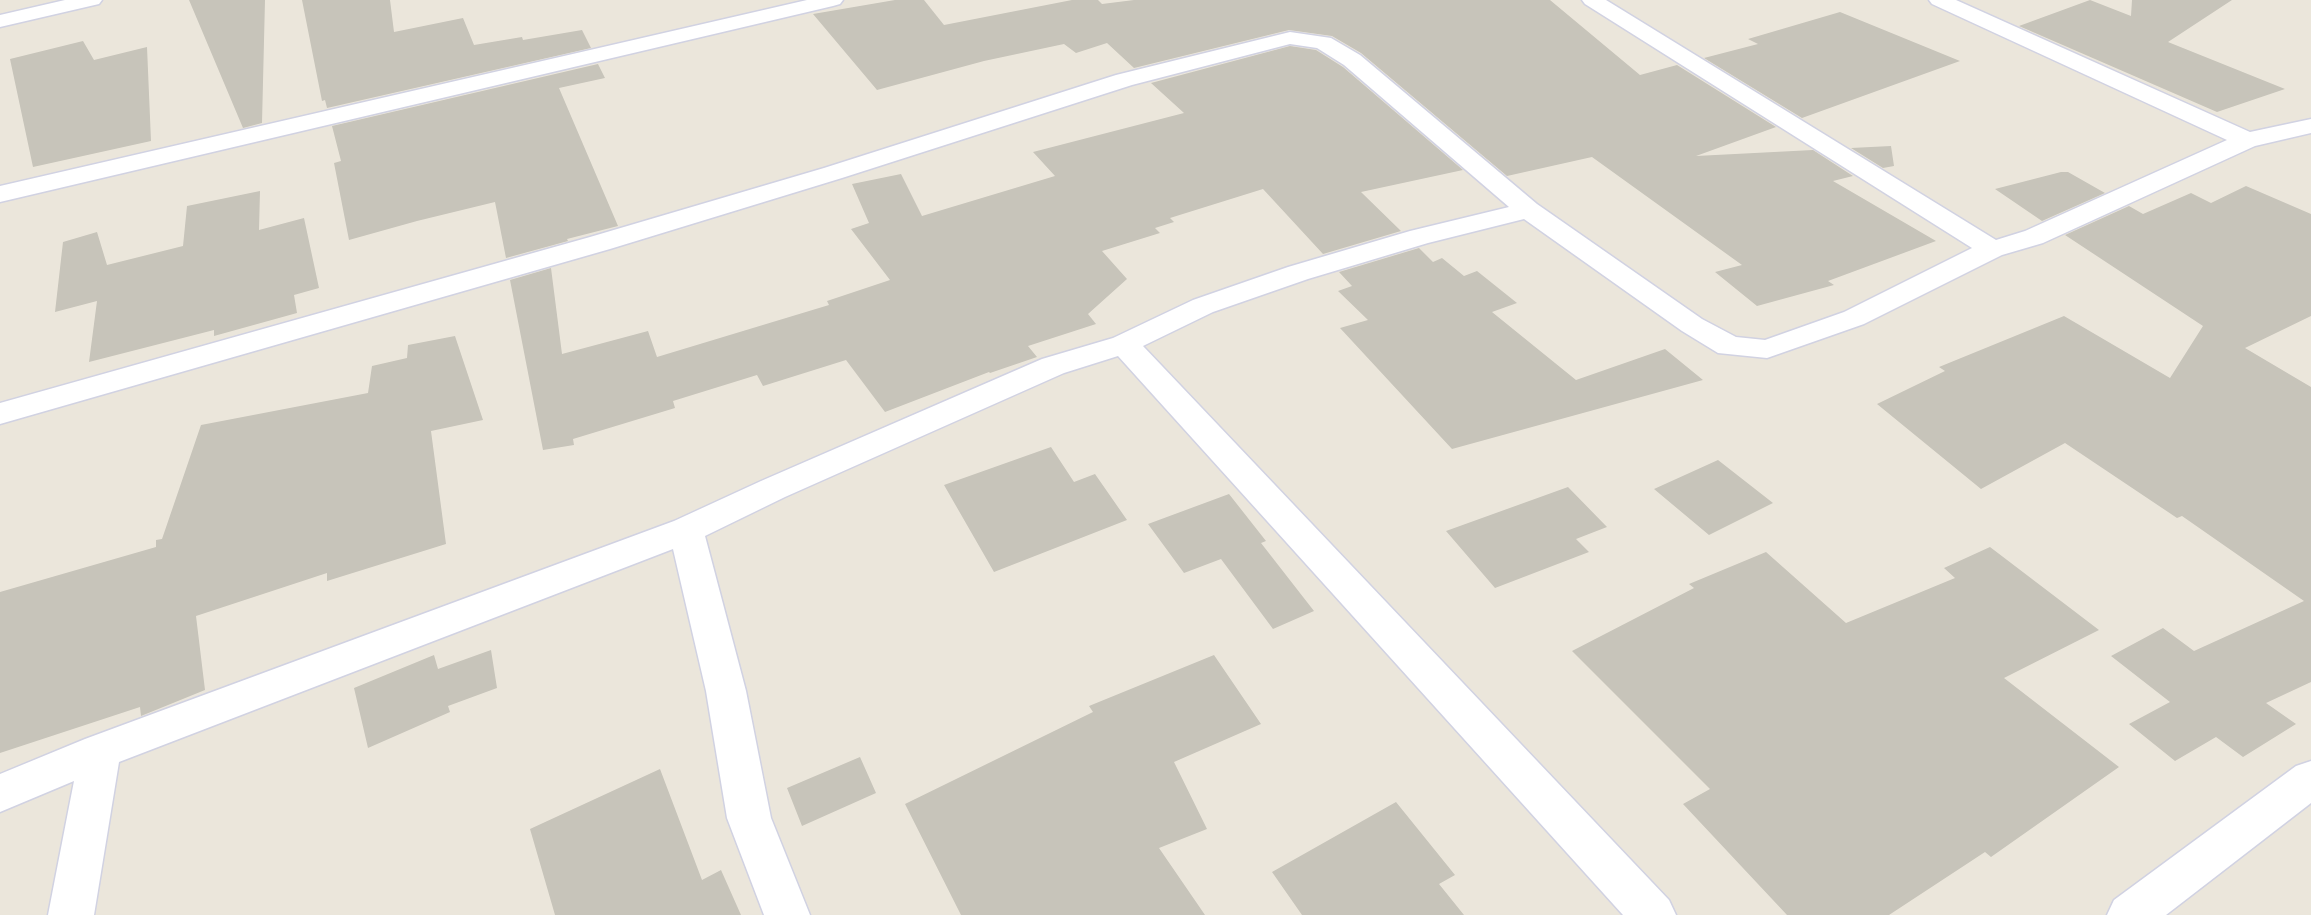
<!DOCTYPE html>
<html>
<head>
<meta charset="utf-8">
<style>
  body { margin:0 }
  canvas { display:block; background:#ebe6db }
</style>
</head>
<body>
<canvas width="2311" height="915"></canvas>
<script>
const ctx = document.querySelector('canvas').getContext('2d');
ctx.lineJoin = 'round';
function fill(path, color) {
  ctx.fillStyle = color;
  ctx.fill(path, 'evenodd');
}
function toPath(rows) {
  const path = new Path2D();
  for (const r of rows) {
    path.moveTo(r[0], r[1]);
    for (let i = 2; i < r.length; i += 2) path.lineTo(r[i], r[i + 1]);
  }
  return path;
}
function stroke(path, color, width, dash) {
  ctx.strokeStyle = color;
  ctx.lineWidth = width;
  ctx.lineCap = dash ? 'butt' : 'round';
  ctx.setLineDash(dash || []);
  ctx.stroke(path);
}
const building = toPath([
  [189,0,265,0,262,123,243,128],
  [302,0,390,0,394,32,463,18,474,45,522,37,523,40,582,30,591,48,327,108,325,100,322,101],
  [895,0,924,0,944,25,1072,0,1098,0,1102,4,1134,0,1550,0,1640,75,1677,65,1776,127,1696,156,1813,150,1853,176,1833,181,1936,241,1828,281,1834,285,1757,306,1715,272,1742,265,1592,157,1507,176,1361,53,1332,36,1289,30,1134,68,1107,43,1076,53,1064,44,984,61,877,90,813,14],
  [2090,0,2131,16,2132,0,2232,0,2168,42,2285,89,2217,112,2019,26],
  [1840,12,1960,61,1802,118,1704,58,1758,44,1748,39],
  [83,41,94,60,147,47,151,141,33,167,10,59],
  [1290,46,1316,50,1343,67,1463,170,1361,192,1401,231,1323,254,1263,189,1170,218,1174,222,1155,228,1160,233,1102,251,1127,279,1088,314,1096,324,1028,346,1037,357,990,373,989,372,885,412,846,360,763,386,757,375,673,401,675,408,573,439,574,445,543,450,510,280,551,268,562,354,648,331,657,357,829,305,827,301,890,280,851,229,869,223,852,184,901,174,922,216,1055,176,1033,152,1184,113,1151,83],
  [598,64,605,78,559,88,618,226,567,239,568,241,506,258,495,202,417,221,349,240,334,163,341,161,332,126],
  [1891,146,1894,166,1883,168,1851,148],
  [2061,172,2068,172,2105,193,2042,221,1995,189],
  [2246,186,2311,214,2311,316,2245,348,2311,387,2311,682,2266,703,2296,724,2243,757,2216,737,2175,761,2129,724,2170,702,2111,656,2163,628,2194,651,2304,601,2182,516,2177,518,2065,443,1981,489,1877,404,1945,371,1939,367,2064,316,2170,378,2203,326,2065,235,2129,206,2143,214,2191,193,2211,203],
  [260,191,259,230,304,218,319,288,294,295,297,313,214,336,214,330,89,362,97,301,55,312,63,242,97,232,107,265,183,246,187,206],
  [1419,248,1433,262,1442,258,1464,276,1477,271,1517,303,1492,312,1576,380,1665,349,1703,380,1452,449,1340,328,1368,320,1338,291,1352,286,1339,272],
  [455,336,483,420,431,431,446,544,327,581,327,573,196,616,205,690,141,716,140,707,0,753,0,592,156,547,156,540,162,539,201,425,368,393,372,366,407,358,408,345],
  [1051,447,1074,482,1095,474,1127,520,994,572,944,485],
  [1718,460,1773,503,1709,535,1654,489],
  [1568,487,1607,527,1576,539,1589,552,1495,588,1446,531],
  [1229,494,1266,541,1261,543,1314,611,1273,629,1221,559,1184,573,1148,524],
  [1990,547,2099,630,2004,678,2119,767,1991,857,1985,852,1889,915,1787,915,1683,804,1710,789,1572,651,1694,588,1689,584,1766,552,1846,623,1955,578,1944,568],
  [491,650,497,688,448,706,450,712,368,748,354,688,434,655,438,669],
  [1214,655,1261,724,1174,762,1207,829,1159,848,1205,915,961,915,905,804,1093,712,1089,706],
  [860,757,876,793,802,826,787,788],
  [660,769,702,880,721,870,741,915,555,915,530,829],
  [1396,802,1455,875,1439,884,1464,915,1302,915,1272,872]
]);
const minor = toPath([
  [65,0,102,0,99,4,0,27,0,15,65,0],
  [807,0,843,0,840,4,833,6,0,202,0,186,807,0],
  [1582,0,1606,0,1996,240,2025,231,2227,140,1932,4,1929,0,1956,0,2250,132,2311,119,2311,133,2255,146,2043,243,2002,255,1864,324,1767,358,1718,353,1682,331,1524,219,1428,243,1308,279,1213,312,1143,346,1669,900,1676,915,1623,915,1118,356,1064,373,785,497,705,536,746,691,771,818,810,915,764,915,727,818,706,691,673,549,119,762,94,915,48,915,74,781,0,812,0,774,85,739,674,521,761,481,1042,359,1113,338,1193,300,1288,267,1410,231,1509,207,1344,65,1317,48,1290,44,1132,85,842,178,610,249,0,424,0,403,590,237,824,168,1116,75,1290,32,1331,38,1360,55,1537,204,1702,319,1736,337,1765,340,1844,312,1972,248,1585,4,1582,0],
  [2311,761,2311,803,2166,915,2107,915,2114,900,2296,766,2311,761]
]);
fill(building, '#c7c4ba');
stroke(minor, '#d1d2e2', 3);
fill(minor, '#fff');
</script>
</body>
</html>
